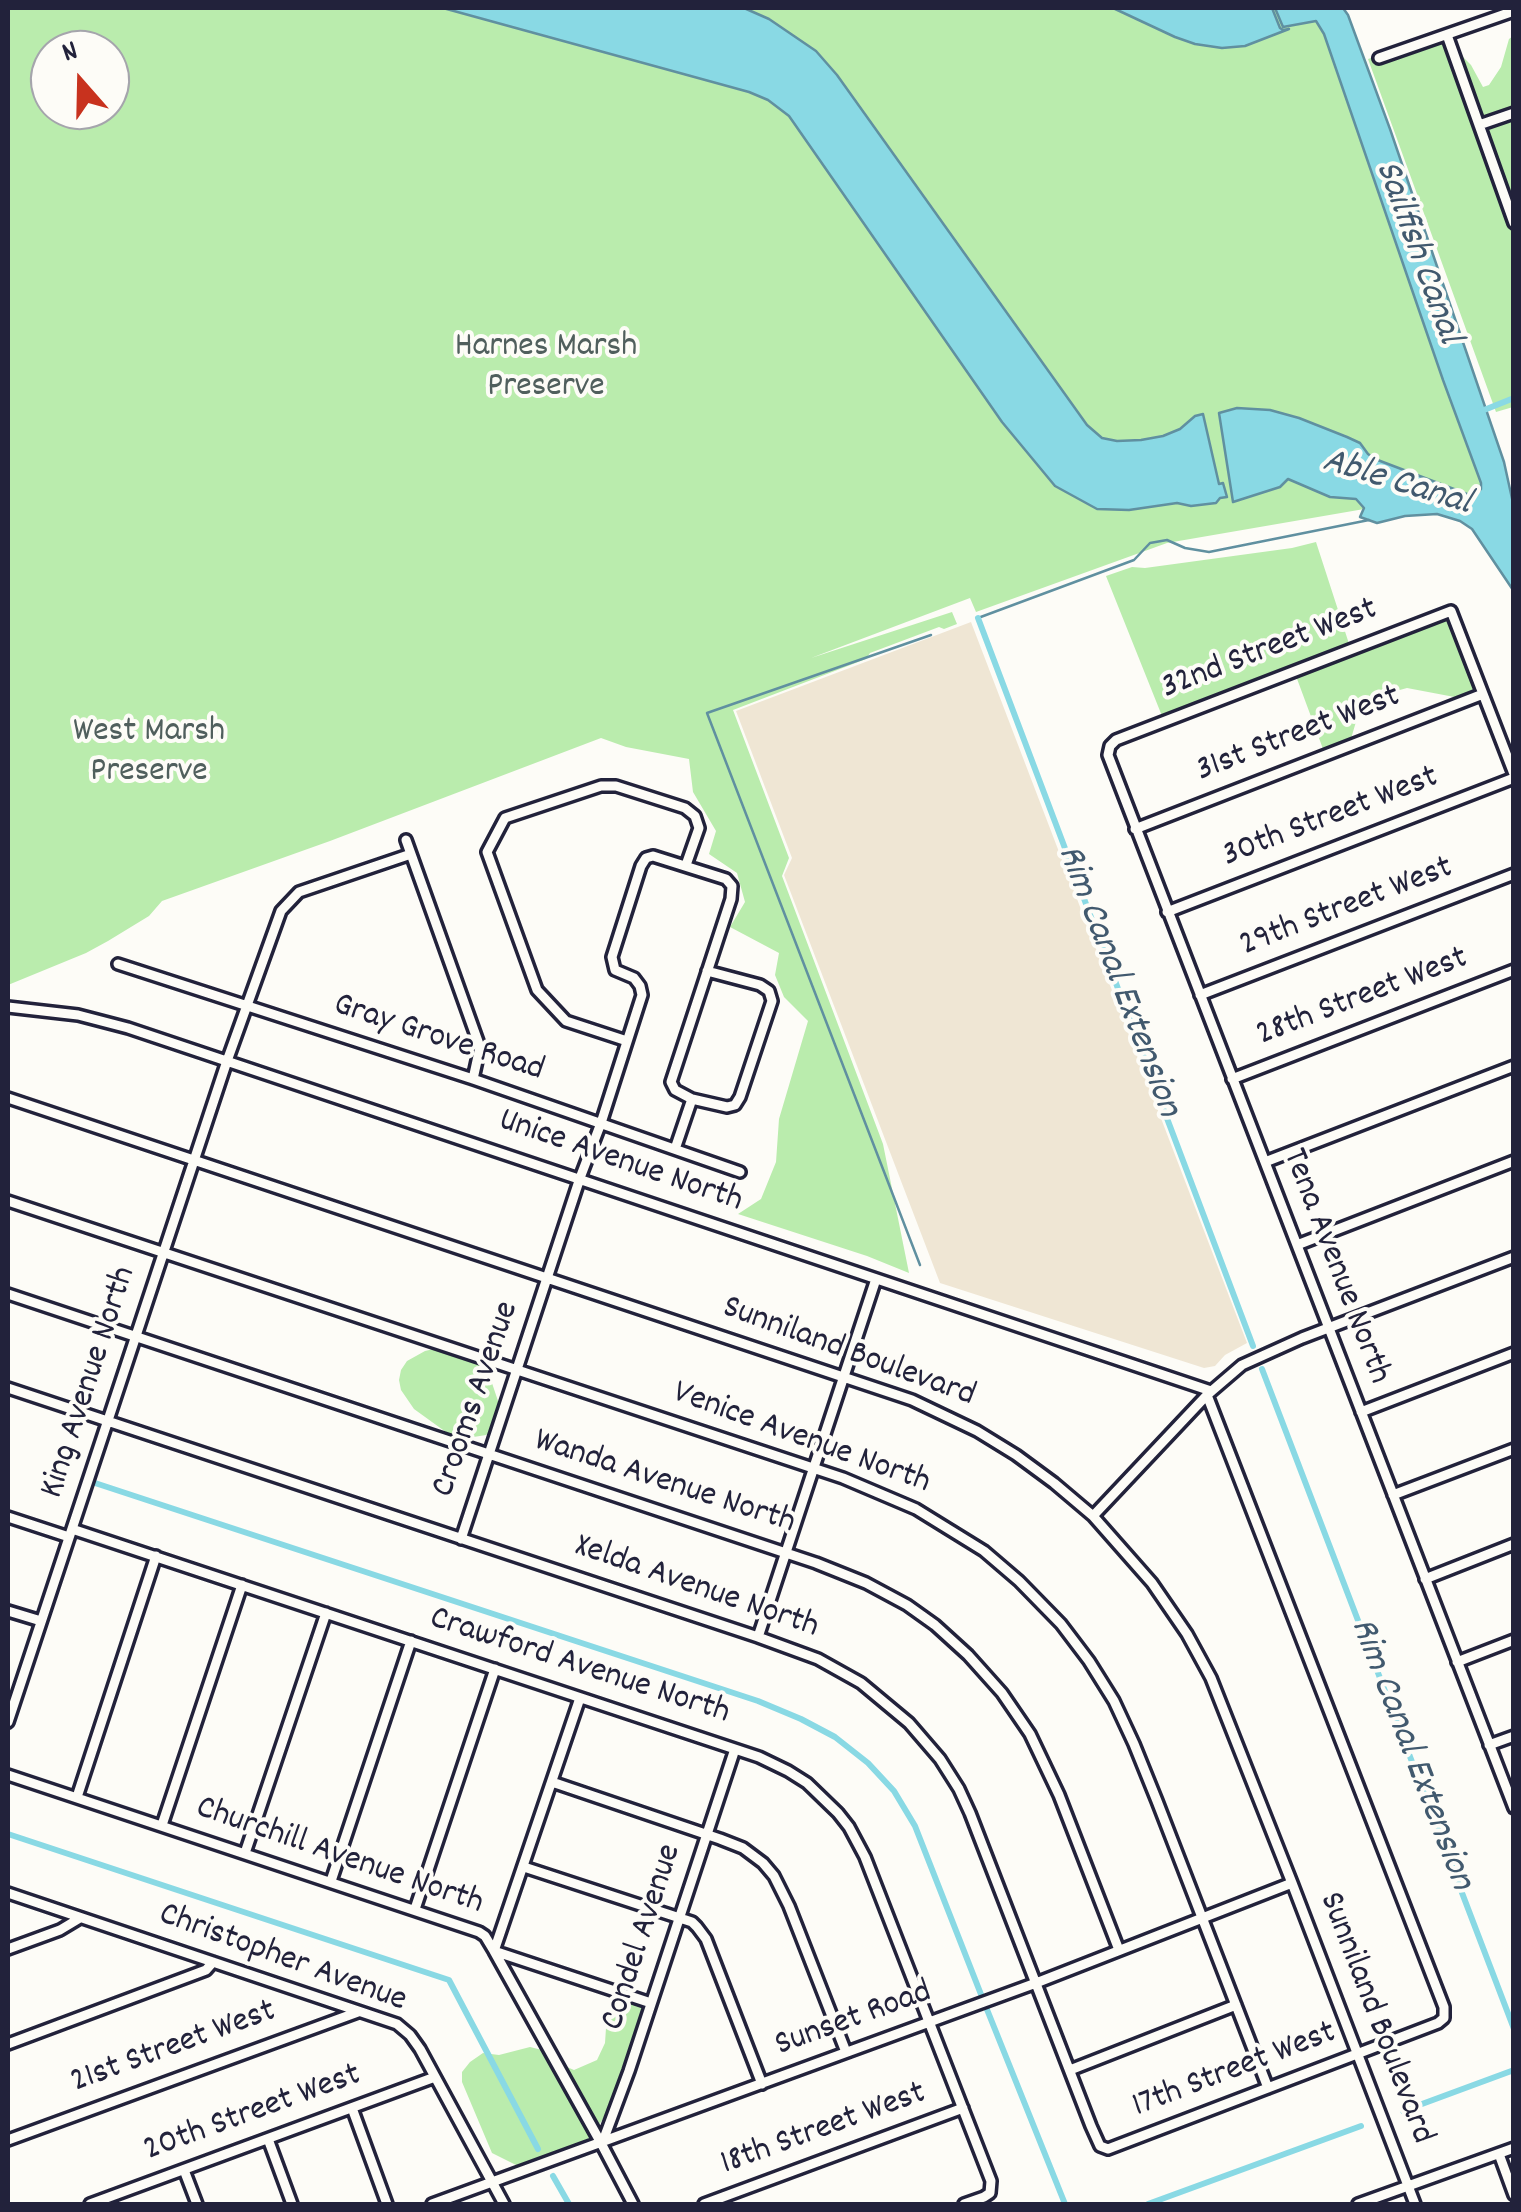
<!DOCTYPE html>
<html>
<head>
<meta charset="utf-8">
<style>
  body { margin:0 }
  #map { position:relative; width:1521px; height:2212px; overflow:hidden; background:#fdfcf7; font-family:Dekko,sans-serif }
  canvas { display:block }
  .frame { position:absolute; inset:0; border:10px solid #22223b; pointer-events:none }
  .north { position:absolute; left:30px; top:30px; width:100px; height:100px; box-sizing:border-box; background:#fdfcf7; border:2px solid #a5a5ac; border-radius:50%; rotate:340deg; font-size:28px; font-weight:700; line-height:40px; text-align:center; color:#22223b }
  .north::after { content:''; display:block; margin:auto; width:35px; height:45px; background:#c8321e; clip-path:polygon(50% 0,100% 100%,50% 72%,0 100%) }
</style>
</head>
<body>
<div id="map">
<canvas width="1521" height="2212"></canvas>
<div class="frame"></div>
<div class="north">N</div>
</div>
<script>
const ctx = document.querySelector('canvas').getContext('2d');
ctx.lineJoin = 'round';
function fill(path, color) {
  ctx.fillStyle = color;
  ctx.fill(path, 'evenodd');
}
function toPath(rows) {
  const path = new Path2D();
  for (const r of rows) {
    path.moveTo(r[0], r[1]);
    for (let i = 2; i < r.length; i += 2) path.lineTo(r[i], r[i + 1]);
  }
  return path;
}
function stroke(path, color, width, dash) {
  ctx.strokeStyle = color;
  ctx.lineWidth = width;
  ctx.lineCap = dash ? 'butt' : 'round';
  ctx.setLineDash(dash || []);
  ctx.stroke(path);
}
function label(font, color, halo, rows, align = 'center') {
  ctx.font = font + ' Dekko,sans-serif';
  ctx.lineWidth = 8;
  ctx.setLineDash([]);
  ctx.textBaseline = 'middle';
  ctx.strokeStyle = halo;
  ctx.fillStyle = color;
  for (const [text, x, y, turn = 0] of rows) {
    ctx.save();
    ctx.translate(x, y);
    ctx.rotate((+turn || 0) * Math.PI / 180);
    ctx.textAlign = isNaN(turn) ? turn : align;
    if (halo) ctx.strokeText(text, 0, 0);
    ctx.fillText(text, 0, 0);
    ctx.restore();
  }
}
const built = toPath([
  [971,622,1247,1343,1225,1355,1215,1366,1204,1368,940,1283,784,875,792,858,736,711]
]);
const green = toPath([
  [8,8,1293,8,1327,18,1494,519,1428,498,1167,543,976,612,970,598,811,658,952,612,957,624,944,629,939,627,870,653,866,659,733,710,789,858,782,876,883,1144,909,1273,867,1256,738,1214,761,1199,776,1162,779,1119,808,1021,784,997,775,975,779,953,730,927,745,902,737,873,709,854,716,831,693,792,689,759,626,747,601,738,330,841,162,901,149,916,108,941,86,953,8,985],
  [50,50,110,50,110,110,50,110],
  [1513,36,1513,407,1496,412,1368,59,1426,40,1438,40,1455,49,1471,65,1483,87,1489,85,1501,67,1509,39],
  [1316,542,1352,653,1447,618,1484,695,1465,699,1407,688,1378,696,1360,708,1348,749,1326,757,1293,668,1162,716,1106,576,1132,567,1145,568,1292,548],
  [442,1347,472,1357,489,1374,498,1401,498,1417,494,1430,486,1435,461,1439,450,1435,414,1409,401,1390,399,1380,401,1370,407,1361,425,1351],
  [627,1999,648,2004,622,2090,591,2137,553,2157,518,2166,492,2153,462,2082,462,2072,470,2062,483,2053,499,2055,530,2047,546,2051,560,2064,574,2070,597,2060,605,2043,606,2028,613,2012]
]);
const water = toPath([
  [443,8,744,8,769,19,816,51,837,75,1087,425,1102,438,1117,441,1141,440,1163,436,1180,429,1195,416,1203,414,1219,484,1223,483,1227,497,1220,498,1216,503,1191,506,1177,503,1129,510,1097,509,1055,486,1002,422,789,116,768,100,749,92,443,8],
  [1113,8,1272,8,1280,28,1283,30,1289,29,1245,46,1222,48,1195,44,1175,37,1113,8],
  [1275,8,1343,8,1348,15,1390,129,1504,462,1513,503,1513,590,1472,529,1460,521,1437,514,1405,516,1377,523,1360,517,1364,508,1356,499,1330,497,1288,479,1280,487,1233,502,1219,413,1237,408,1270,410,1299,418,1347,437,1360,443,1368,454,1375,459,1467,494,1475,496,1481,489,1481,483,1443,380,1324,34,1316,21,1283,27,1275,8]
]);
const stream = toPath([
  [978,618,1134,560,1150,543,1167,540,1185,548,1209,552,1369,520],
  [920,1265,707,713,931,635]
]);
const canal = toPath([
  [1479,412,1514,398],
  [978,618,1253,1346],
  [1262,1369,1514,2029],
  [95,1483,758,1701,801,1719,835,1737,868,1763,894,1791,915,1826,982,1997],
  [8,1834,449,1980,538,2149],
  [986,2007,1065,2204],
  [1403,2111,1514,2070],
  [553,2176,569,2204],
  [1148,2204,1361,2126]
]);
const minor = toPath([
  [1447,35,1514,223],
  [1379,58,1514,11],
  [1479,125,1514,113],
  [1514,774,1451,611,1116,740,1110,746,1108,755,1514,1808],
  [1135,829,1483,694],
  [406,840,480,1047,473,1079],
  [1167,912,1514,778],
  [118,964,473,1079,740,1172],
  [1200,995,1514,874],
  [8,1007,78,1015,128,1028,1211,1391],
  [627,1041,566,1021,537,990,487,852,505,818,601,786,616,786,685,808,695,816,699,828,686,865],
  [1232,1079,1514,970],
  [8,1098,912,1400,977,1431,1016,1455,1054,1483,1093,1516,1152,1583,1187,1634,1211,1678,1292,1883,1415,2204],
  [692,1099,727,1107,735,1105,740,1097,772,1001,769,991,760,985,707,971],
  [1265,1162,1514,1066],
  [8,1201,843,1478,916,1509,984,1551,1019,1581,1061,1624,1089,1661,1114,1701,1134,1744,1157,1801,1268,2088],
  [1297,1245,1514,1161],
  [8,1294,816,1563,866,1583,907,1605,935,1625,968,1655,1002,1693,1030,1734,1059,1795,1119,1950],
  [8,1388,758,1637,818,1659,861,1683,909,1723,940,1759,959,1789,970,1813,1091,2126,1100,2146,1108,2149,1438,2023,1444,2018,1444,2007,1207,1395],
  [1361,1412,1514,1353],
  [1393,1495,1514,1449],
  [1093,1516,1207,1395,1242,1365,1302,1338,1514,1257],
  [8,1517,69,1537],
  [72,1529,759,1757,788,1771,807,1783,838,1813,849,1827,865,1857,991,2181,990,2193,984,2197,964,2204],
  [461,1539,580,1178,601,1123,642,995,640,986,634,978,615,970,612,957,641,866,646,858,653,856,726,879,732,886,731,899,671,1082,675,1090,692,1099,675,1149],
  [1425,1579,1514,1544],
  [8,1611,41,1621],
  [758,1637,876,1279],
  [1457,1662,1514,1640],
  [580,1698,494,1951,651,2003],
  [8,1722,227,1061,281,911,299,892,411,854],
  [1489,1745,1514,1736],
  [8,1775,479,1932,485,1936,494,1951,601,2143,633,2204],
  [552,1782,720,1839,743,1848,763,1863,774,1876,789,1906,846,2052],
  [77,1797,156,1556],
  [162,1825,242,1585],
  [245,1853,326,1613],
  [524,1867,692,1922,697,1927,706,1939,762,2084],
  [331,1881,411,1641],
  [8,1893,397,2024,410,2035,420,2049,504,2204],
  [415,1909,495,1669],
  [8,1949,60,1930,80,1918],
  [8,2044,206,1970,213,1962],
  [1070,2070,1236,2005],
  [352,2108,387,2204],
  [268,2139,292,2204],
  [8,2140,358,2012],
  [603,2141,629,2071,735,1749],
  [1499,2154,1514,2195],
  [184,2170,197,2204],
  [90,2204,435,2077],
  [432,2204,1036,1983,1292,1883],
  [704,2204,963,2108],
  [1358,2204,1514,2148]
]);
const parkNames = [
  ["Harnes Marsh",546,349],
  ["Preserve",546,389],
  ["West Marsh",149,734],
  ["Preserve",149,774]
];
const streetNames = [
  ["32nd Street West",1270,651,-21],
  ["31st Street West",1299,736,-21],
  ["30th Street West",1331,819,-21],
  ["29th Street West",1347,909,-21],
  ["28th Street West",1363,999,-21],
  ["Gray Grove Road",438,1040,18],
  ["Unice Avenue North",620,1163,19],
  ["Tena Avenue North",1334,1267,69],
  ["Sunniland Boulevard",848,1354,20],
  ["King Avenue North",91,1383,-72],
  ["Crooms Avenue",478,1400,-71],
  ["Venice Avenue North",801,1440,20],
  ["Wanda Avenue North",664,1484,18],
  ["Xelda Avenue North",696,1589,19],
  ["Crawford Avenue North",579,1668,18],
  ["Churchill Avenue North",339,1858,19],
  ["Condel Avenue",644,1938,-72],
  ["Christopher Avenue",282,1960,20],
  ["Sunniland Boulevard",1374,2019,69],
  ["Sunset Road",854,2021,-20],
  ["21st Street West",174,2049,-20],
  ["17th Street West",1235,2072,-21],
  ["20th Street West",253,2115,-20],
  ["18th Street West",824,2131,-20]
];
const waterNames = [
  ["Sailfish Canal",1415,253,70],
  ["Able Canal",1396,485,17],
  ["Rim Canal Extension",1116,982,69],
  ["Rim Canal Extension",1409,1755,69]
];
fill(built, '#efe6d4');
fill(green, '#baecad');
fill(water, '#89d9e4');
stroke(water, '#6090a0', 2.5);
stroke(stream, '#6090a0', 2.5);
stroke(canal, '#89d9e4', 6);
stroke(minor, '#22223b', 16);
stroke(minor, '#fdfcf7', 9);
label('35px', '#505f5d', '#fdfcf7', parkNames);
label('35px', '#22223b', '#fdfcf7', streetNames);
label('italic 38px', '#41596e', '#fdfcf7', waterNames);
</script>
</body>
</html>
